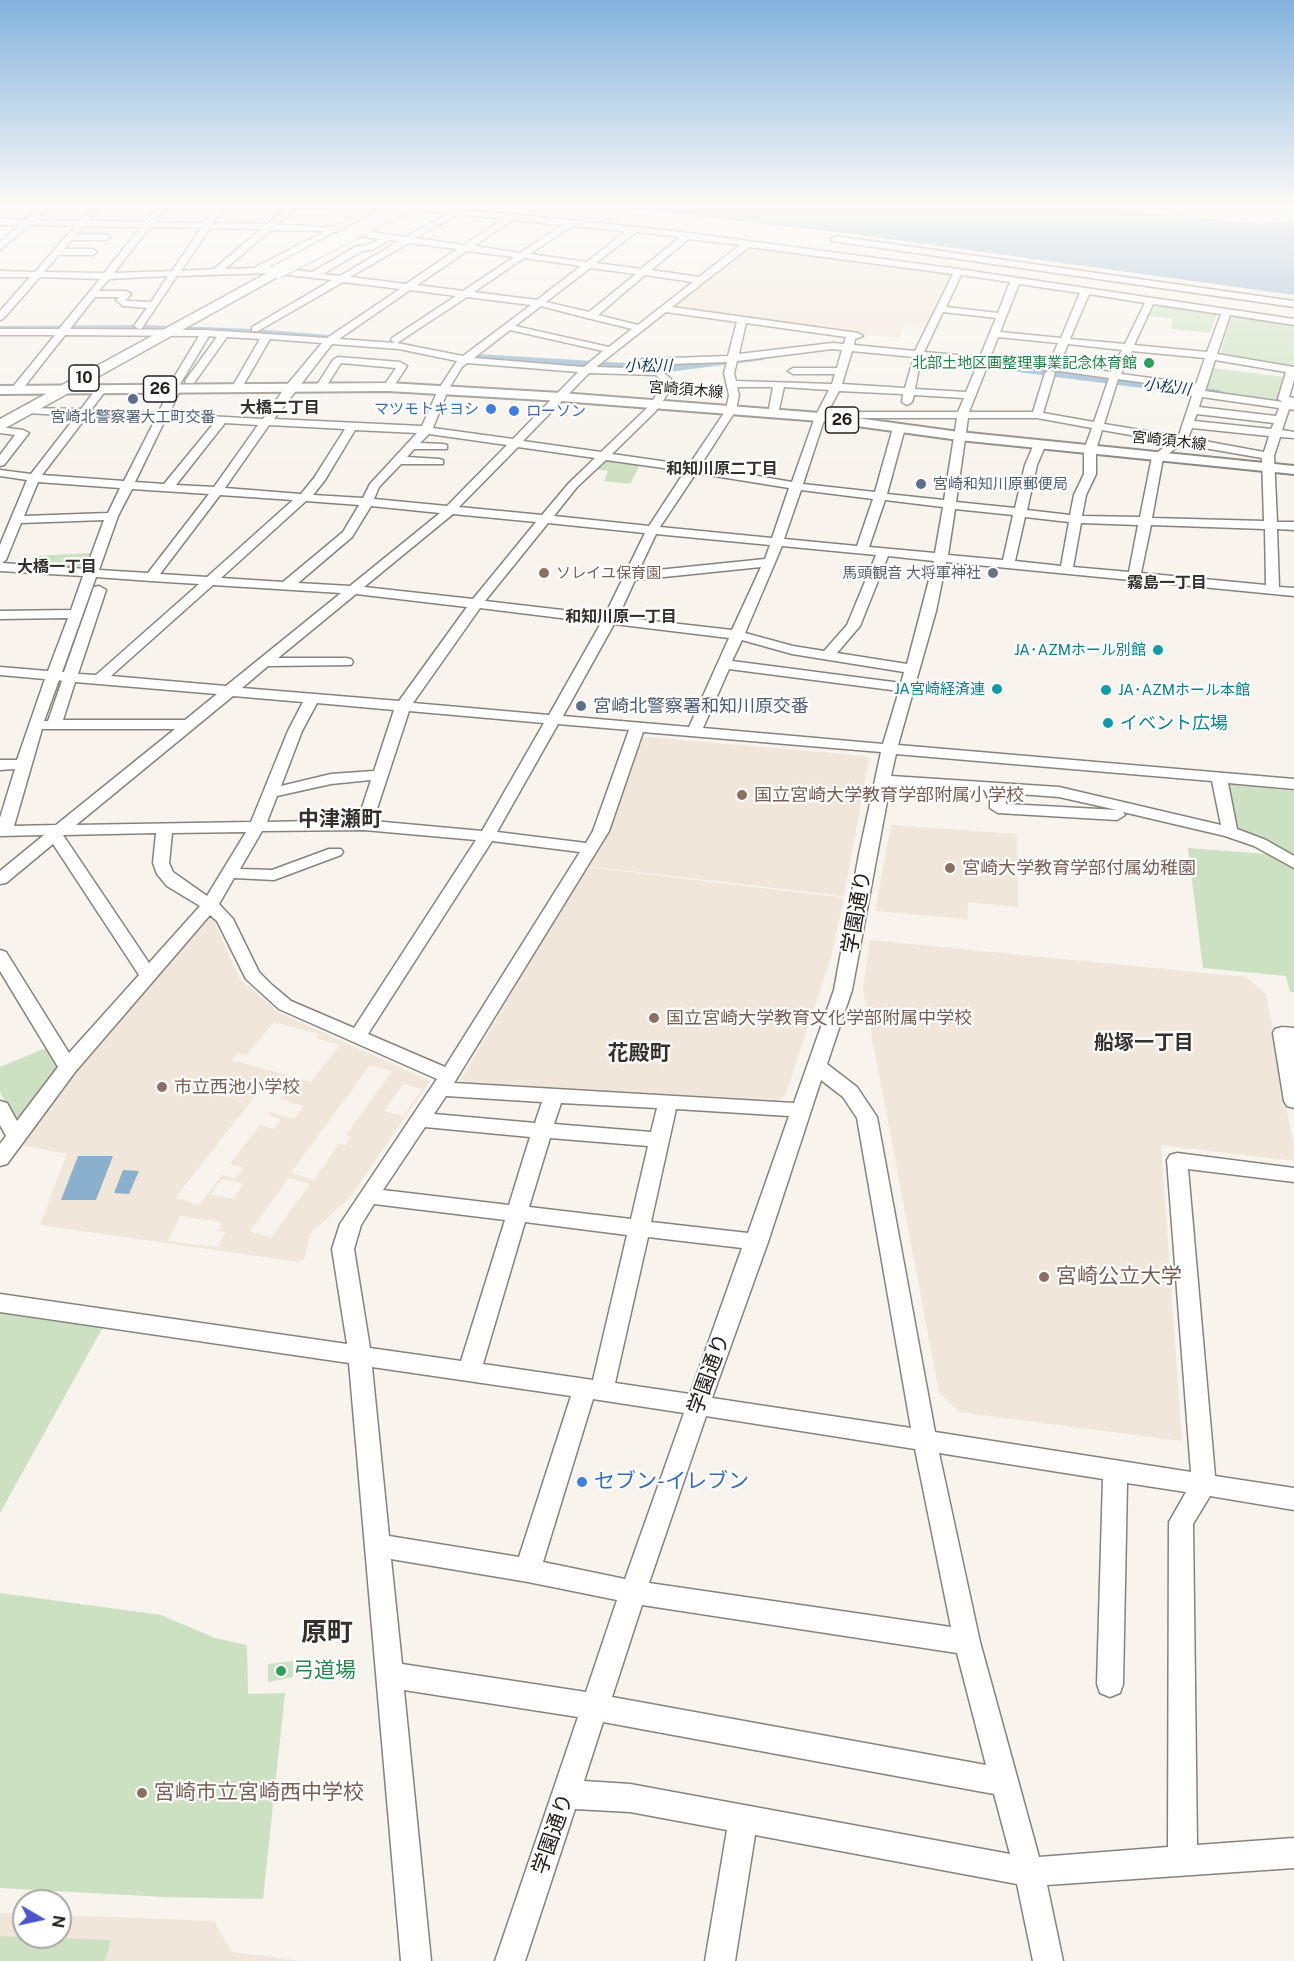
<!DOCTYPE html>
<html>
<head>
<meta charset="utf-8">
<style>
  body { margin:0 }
  #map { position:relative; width:1294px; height:1961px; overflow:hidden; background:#f8f3ed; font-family:"Public Sans",sans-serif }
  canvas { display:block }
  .north { position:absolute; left:12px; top:1889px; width:60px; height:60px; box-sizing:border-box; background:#fff; border:2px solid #a7a6a5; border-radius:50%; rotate:99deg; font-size:16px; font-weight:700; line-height:24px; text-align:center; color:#23211e }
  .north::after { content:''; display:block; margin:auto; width:21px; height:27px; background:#4b55cb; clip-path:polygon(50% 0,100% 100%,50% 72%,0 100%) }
</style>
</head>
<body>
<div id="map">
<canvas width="1294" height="1961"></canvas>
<div class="north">N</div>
</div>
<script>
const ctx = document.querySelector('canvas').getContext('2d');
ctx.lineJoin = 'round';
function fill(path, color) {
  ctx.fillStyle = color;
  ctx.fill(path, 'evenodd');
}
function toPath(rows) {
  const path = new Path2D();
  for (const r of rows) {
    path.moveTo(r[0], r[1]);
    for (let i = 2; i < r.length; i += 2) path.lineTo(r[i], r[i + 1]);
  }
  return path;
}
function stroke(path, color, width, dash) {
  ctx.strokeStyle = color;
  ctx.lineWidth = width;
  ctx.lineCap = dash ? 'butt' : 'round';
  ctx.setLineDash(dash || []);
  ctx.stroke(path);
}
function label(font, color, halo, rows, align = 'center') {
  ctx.font = font + ' "Public Sans","Noto Sans JP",sans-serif';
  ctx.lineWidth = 4.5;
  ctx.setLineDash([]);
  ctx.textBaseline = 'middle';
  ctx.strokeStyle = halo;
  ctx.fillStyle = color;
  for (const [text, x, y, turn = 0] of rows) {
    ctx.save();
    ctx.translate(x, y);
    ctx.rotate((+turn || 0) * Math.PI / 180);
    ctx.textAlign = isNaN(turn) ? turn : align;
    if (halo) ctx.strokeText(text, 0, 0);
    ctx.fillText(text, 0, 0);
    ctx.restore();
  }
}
const built = toPath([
  [747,246,953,274,924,328,905,326,899,338,856,334,670,306],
  [648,737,865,756,869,759,844,896,587,866,610,831,642,738],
  [891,825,1017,834,1018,907,968,902,967,919,875,911],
  [586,867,844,898,831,957,785,1096,778,1100,464,1082,461,1079],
  [210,916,212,916,239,978,280,1013,430,1081,351,1196,310,1234,304,1259,299,1262,40,1225,67,1154,20,1145,70,1077],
  [274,1022,319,1034,316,1038,340,1045,311,1082,232,1060,237,1053,246,1055],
  [370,1065,392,1071,346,1135,351,1137,345,1145,339,1144,314,1180,291,1173],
  [403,1084,422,1089,403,1116,384,1111],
  [263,1086,285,1092,280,1099,304,1106,294,1119,270,1112,268,1115,281,1119,273,1129,260,1125,230,1164,244,1168,235,1179,222,1175,199,1205,175,1198],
  [289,1178,310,1184,271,1238,250,1231],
  [222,1179,243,1184,233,1199,211,1194],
  [180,1216,222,1222,218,1231,226,1232,218,1247,168,1241],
  [870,940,1246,977,1266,994,1294,1149,1294,1161,1161,1145,1182,1441,959,1412,939,1392,863,989],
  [0,1913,24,1914,24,1937,60,1937,60,1915,214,1921,232,1952,300,1961,0,1961]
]);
const green = toPath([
  [1156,305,1217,314,1210,333,1171,329,1173,319,1149,316],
  [1231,317,1294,325,1294,366,1220,354],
  [1212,368,1286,377,1279,400,1206,390],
  [605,459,641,463,630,484,604,481,608,471,594,469],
  [91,553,86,568,82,570,31,567,33,556],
  [1226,784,1294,791,1294,859,1237,831],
  [1188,848,1266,854,1294,869,1294,992,1290,992,1286,976,1203,968],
  [46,1048,59,1070,20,1122,16,1121,0,1092,0,1067],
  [0,1303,107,1320,0,1513],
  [0,1593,161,1615,215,1638,247,1645,248,1694,285,1693,263,1899,164,1897,0,1888],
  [293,1661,293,1677,268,1682,268,1664],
  [0,1936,24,1937,111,1940,105,1961,0,1961]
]);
const water = toPath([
  [594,204,1086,204,1158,214,1261,224,1294,220,1294,295,860,235],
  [78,1156,113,1156,96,1200,61,1200],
  [123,1170,139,1171,129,1194,114,1193]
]);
const river = toPath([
  [145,325,257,329,328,335,335,339,328,343,257,337,145,333,0,334,0,326,145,325],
  [758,353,765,357,763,360,660,373,477,362,470,358,477,354,660,365,758,353],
  [961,357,1219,390,1226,394,1219,398,956,364,954,361,956,358,961,357]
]);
const minor = toPath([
  [0,204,5,204,0,207,0,204],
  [43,204,52,204,35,220,80,221,95,204,103,204,89,221,145,222,160,204,168,204,154,222,205,223,218,204,226,204,213,223,267,224,291,204,331,204,333,206,329,208,298,207,277,225,333,227,377,204,410,204,666,230,958,269,1294,319,1294,325,1230,315,1217,354,1294,367,1294,380,1289,397,1294,398,1294,410,1289,409,1282,430,1294,432,1294,438,1280,437,1274,456,1277,522,1294,522,1294,530,1277,529,1279,587,1294,588,1294,596,946,562,936,611,898,745,1294,779,1294,789,1228,783,1237,829,1266,840,1294,856,1294,868,1254,846,1225,836,1123,812,1125,815,1117,820,998,813,990,808,990,792,890,785,852,990,827,1064,857,1087,877,1117,935,1432,1191,1472,1167,1160,1170,1155,1177,1153,1294,1168,1294,1182,1188,1169,1215,1476,1294,1488,1294,1510,1210,1496,1193,1524,1197,1845,1294,1838,1294,1868,1047,1885,1063,1961,1033,1961,1017,1884,755,1835,735,1961,705,1961,727,1830,630,1812,575,1809,525,1961,495,1961,578,1717,404,1690,431,1961,401,1961,349,1363,0,1312,0,1294,347,1344,332,1249,340,1224,437,1079,279,1009,246,979,217,921,210,915,75,1072,7,1164,0,1166,0,1144,6,1136,0,1125,0,1101,7,1103,17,1121,58,1067,0,971,0,950,6,952,69,1053,139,975,53,844,6,883,0,884,0,871,44,835,0,836,0,818,15,769,0,770,0,760,17,760,45,679,0,675,0,667,48,671,68,618,0,619,0,611,71,610,83,576,0,571,0,545,27,480,0,476,0,470,31,474,76,416,28,413,24,412,24,408,81,409,97,388,101,387,106,390,91,410,158,413,169,392,167,389,199,336,65,335,20,392,12,392,12,388,55,335,0,335,0,329,59,329,100,279,40,277,3,319,0,320,0,311,30,277,0,277,0,271,35,272,75,226,29,225,0,250,0,242,20,225,0,225,0,219,25,220,43,204],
  [385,206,387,206,448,213,406,237,343,228,385,206],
  [458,214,503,219,464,245,416,238,458,214],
  [512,220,562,225,520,253,474,246,512,220],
  [84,226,141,227,104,273,44,272,59,255,93,255,97,252,93,249,64,249,72,240,106,240,110,237,106,234,77,234,84,226],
  [572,226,626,231,587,262,530,254,572,226],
  [150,227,201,228,172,271,114,273,150,227],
  [210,228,261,229,214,269,181,271,210,228],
  [271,230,325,231,254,268,225,269,271,230],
  [335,232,380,239,367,245,357,246,312,272,269,267,335,232],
  [636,232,680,237,641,269,596,263,636,232],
  [689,239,740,245,699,277,651,270,689,239],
  [390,240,399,241,340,276,323,274,362,251,372,250,390,240],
  [409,243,457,249,406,284,350,277,409,243],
  [749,247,953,274,915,351,854,345,855,339,863,336,858,333,672,307,749,247],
  [467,251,514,257,463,291,417,285,467,251],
  [524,258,581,266,537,300,474,292,524,258],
  [590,268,636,274,589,312,546,302,590,268],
  [270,273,332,280,252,327,252,331,258,331,343,282,400,289,327,338,206,330,70,329,95,297,119,297,116,300,123,306,147,308,134,326,139,329,142,328,177,276,270,273],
  [645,275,693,282,638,325,598,315,645,275],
  [961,275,1010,282,998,313,946,307,961,275],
  [168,276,151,302,128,301,126,300,131,294,126,291,99,291,109,279,168,276],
  [1019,284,1080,293,1061,338,1000,332,1019,284],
  [410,290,456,296,392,338,391,340,395,343,339,339,410,290],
  [1089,294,1145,303,1125,344,1070,339,1089,294],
  [467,297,531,305,463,356,397,343,467,297],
  [1153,304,1221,314,1207,352,1134,345,1153,304],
  [541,306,587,318,632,329,609,347,515,326,541,306],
  [666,312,737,322,728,356,642,359,637,362,642,365,727,362,724,373,729,395,726,410,689,465,612,454,655,412,671,389,671,379,659,369,596,367,666,312],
  [943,312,996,318,980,357,924,352,943,312],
  [746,323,846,337,844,344,832,343,739,354,746,323],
  [510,330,603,351,584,367,474,358,510,330],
  [209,336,217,337,185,381,186,383,194,383,227,337,260,339,231,389,236,392,241,389,270,339,322,343,286,386,263,419,169,414,179,392,177,389,209,336],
  [998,337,1058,343,1049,364,990,358,998,337],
  [332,344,399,349,457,361,438,390,422,426,274,419,332,344],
  [1068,344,1122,350,1111,372,1059,365,1068,344],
  [832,349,842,350,837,368,793,368,788,371,793,374,835,374,832,384,736,381,734,373,737,361,832,349],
  [852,351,914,357,905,388,842,384,852,351],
  [1132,351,1205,358,1196,384,1121,374,1132,351],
  [921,357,978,363,966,392,915,389,921,357],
  [1215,360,1286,372,1278,399,1283,402,1205,391,1215,360],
  [467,363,578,372,513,439,433,428,448,390,462,367,467,363],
  [988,364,1053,370,1109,378,1094,422,1043,413,1055,373,1050,370,1045,373,1033,412,969,412,988,364],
  [589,373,656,375,661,380,661,389,647,408,601,452,523,441,589,373],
  [1118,379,1187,389,1184,392,1185,394,1192,396,1179,435,1177,436,1104,424,1118,379],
  [737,387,773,387,768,414,773,417,778,414,784,387,829,390,815,417,792,482,700,466,736,410,739,395,737,387],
  [839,391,903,394,902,402,907,405,912,402,914,395,964,398,958,412,858,412,841,420,846,423,860,418,957,418,944,500,887,494,905,428,899,425,893,428,875,492,803,484,825,417,839,391],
  [1202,397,1279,408,1276,416,1199,407,1202,397],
  [1197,414,1274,423,1271,429,1194,421,1197,414],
  [87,416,155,420,124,481,42,475,87,416],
  [968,418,1037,418,1092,428,1084,450,1084,474,1074,495,1070,515,1027,510,1037,465,1046,444,1040,441,1034,444,1025,465,1015,508,956,502,968,418],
  [165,420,214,423,164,484,135,482,165,420],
  [225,423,258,425,214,487,176,485,225,423],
  [269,425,345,429,314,478,301,494,225,488,269,425],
  [1192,428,1269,436,1264,452,1188,438,1192,428],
  [355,430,417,433,370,484,363,498,313,495,325,480,355,430],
  [1102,430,1170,442,1152,457,1140,517,1082,516,1086,495,1096,474,1096,450,1102,430],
  [429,434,507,445,447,506,374,499,379,487,401,464,443,464,443,460,439,459,407,457,414,449,447,449,447,445,443,444,420,443,429,434],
  [1181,444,1262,458,1264,521,1152,518,1163,458,1181,444],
  [518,447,595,458,569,483,542,515,459,507,518,447],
  [606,460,685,471,649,526,554,516,577,487,606,460],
  [696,473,789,488,772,538,660,527,696,473],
  [38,482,120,488,108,513,24,516,38,482],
  [132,489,209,494,148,573,99,570,118,516,132,489],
  [801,490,873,499,857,546,784,539,801,490],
  [220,495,293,500,207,577,160,574,220,495],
  [885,500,943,507,935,553,869,547,885,500],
  [306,501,359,505,343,532,283,582,221,578,306,501],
  [371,506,440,513,350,586,298,583,352,537,371,506],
  [955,509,1013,515,1003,560,948,555,955,509],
  [453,514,536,522,473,599,364,587,453,514],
  [1025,517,1069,522,1061,566,1015,561,1025,517],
  [104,520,86,569,2,563,6,560,21,523,104,520],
  [548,523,645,533,605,615,485,601,548,523],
  [1081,523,1138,525,1129,572,1073,567,1081,523],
  [1151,525,1265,529,1266,585,1141,573,1151,525],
  [656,534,770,545,765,559,638,572,656,534],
  [782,546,876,555,847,625,824,651,793,646,745,633,782,546],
  [888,556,934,561,907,664,837,653,860,626,888,556],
  [761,567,732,630,618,617,635,580,761,567],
  [96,577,151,581,199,584,96,675,78,674,106,590,99,586,94,587,64,672,62,672,96,577],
  [213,585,341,593,226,686,111,676,213,585],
  [356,594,467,607,399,701,242,688,268,666,351,665,353,662,351,659,346,658,278,658,356,594],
  [480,608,601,623,549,715,413,703,480,608],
  [614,624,729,638,689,727,563,716,614,624],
  [742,640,792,654,904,672,901,683,732,661,742,640],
  [729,669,899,691,883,744,703,728,729,669],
  [59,680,62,681,48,721,44,721,59,680],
  [75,682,217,694,185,720,63,720,75,682],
  [233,696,303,702,288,731,251,822,76,825,233,696],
  [317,703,394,710,374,771,331,774,281,786,302,731,317,703],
  [409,711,544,723,482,831,373,821,409,711],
  [558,724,629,730,593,831,586,843,497,832,558,724],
  [42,729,175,729,56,825,14,826,42,729],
  [643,732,881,752,859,854,834,990,794,1103,454,1083,609,831,643,732],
  [896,754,1212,781,1221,825,1059,787,891,776,896,754],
  [371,780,358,820,267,822,277,796,331,784,371,780],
  [1006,793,1059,797,1117,810,1006,804,1006,793],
  [364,830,476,840,354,1028,291,1001,272,985,259,972,233,919,219,904,234,878,274,880,341,855,343,852,341,849,329,849,272,870,240,869,262,831,364,830],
  [246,832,207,896,173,872,169,863,172,833,246,832],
  [156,833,153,863,157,874,167,886,200,906,149,963,63,835,156,833],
  [492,841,580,852,445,1067,368,1034,492,841],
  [821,1080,843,1097,857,1118,911,1428,712,1398,768,1242,821,1080],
  [446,1096,542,1102,535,1123,434,1114,446,1096],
  [561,1103,657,1108,651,1132,554,1124,561,1103],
  [676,1109,789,1116,748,1233,651,1222,676,1109],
  [425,1127,530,1137,509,1205,383,1190,425,1127],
  [550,1138,648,1146,631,1219,529,1207,550,1138],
  [374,1204,505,1220,461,1361,370,1348,354,1249,361,1225,374,1204],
  [525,1222,627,1235,593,1380,483,1364,525,1222],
  [648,1237,742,1248,690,1394,615,1383,648,1237],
  [372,1367,571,1396,519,1557,389,1536,372,1367],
  [593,1399,684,1413,625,1579,543,1562,593,1399],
  [706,1416,915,1449,951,1627,649,1583,706,1416],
  [939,1453,1103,1479,1097,1684,1100,1693,1110,1697,1120,1693,1123,1684,1127,1483,1186,1492,1169,1522,1168,1847,1039,1857,980,1642,939,1453],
  [391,1559,528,1582,617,1600,586,1692,402,1664,391,1559],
  [642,1605,957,1653,986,1765,612,1697,642,1605],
  [603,1722,994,1794,1010,1854,630,1784,584,1781,603,1722],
  [835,236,1294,301,1294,307,832,241,831,239,835,236],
  [338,357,400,362,407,366,392,389,388,390,383,387,396,368,341,363,324,390,316,390,315,388,333,360,338,357],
  [0,427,23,430,29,433,4,465,0,466,0,455,15,435,0,433,0,427],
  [1282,1027,1294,1028,1294,1108,1287,1106,1284,1101,1273,1033,1275,1029,1282,1027]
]);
const major = toPath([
  [388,383,561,393,820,413,959,432,1294,466,1294,474,959,440,820,421,561,401,388,391,0,394,0,386,388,383]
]);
const highway = toPath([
  [278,267,283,268,285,271,283,274,0,431,0,419,278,267]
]);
const highwayBridge = toPath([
  [278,271,408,204]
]);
const markers = [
  [1149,363,6,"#2e9e5b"],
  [133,399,6,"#5c6f8a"],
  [491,409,6,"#3f7fe0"],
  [514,411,6,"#3f7fe0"],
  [921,484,6,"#5c6f8a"],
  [544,573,6,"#8d6e63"],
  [993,573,6,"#6b7280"],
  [1158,650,6,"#0f9aa8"],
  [997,689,6,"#0f9aa8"],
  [1106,690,6,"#0f9aa8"],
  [581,706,6,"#5c6f8a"],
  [1108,723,6,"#0f9aa8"],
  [742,795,6,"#8d6e63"],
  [950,868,6,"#8d6e63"],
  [654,1018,6,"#8d6e63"],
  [162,1087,6,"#8d6e63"],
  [1044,1277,6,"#8d6e63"],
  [582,1482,6,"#3f7fe0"],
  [281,1671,6,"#2e9e5b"],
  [142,1793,6,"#8d6e63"]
];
const farLeisurenames = [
  ["北部土地区画整理事業記念体育館",1137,363]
];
const farStreetnames = [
  ["宮崎須木線",686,390,4],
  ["宮崎須木線",1169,441,6]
];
const farShopnames = [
  ["マツモトキヨシ",479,409],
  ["ローソン",526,411,"left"]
];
const farServicenames = [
  ["宮崎北警察署大工町交番",133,417],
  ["宮崎和知川原郵便局",933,484,"left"]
];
const farEducationnames = [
  ["ソレイユ保育園",556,573]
];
const farWorshipnames = [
  ["馬頭観音 大将軍神社",981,573]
];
const farCulturenames = [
  ["JA･AZMホール別館",1146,650],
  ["JA宮崎経済連",985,689],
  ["JA･AZMホール本館",1118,690,"left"]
];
const farWaternames = [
  ["小松川",648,366],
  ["小松川",1167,387,7]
];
const shields = [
  [84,378,30],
  [160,389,33],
  [842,420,33]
];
const shieldNames = [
  ["10",84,378],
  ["26",160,389],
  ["26",842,420]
];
const farNeighbourhoodnames = [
  ["大橋二丁目",280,408],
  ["和知川原二丁目",722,469],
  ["大橋一丁目",57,567],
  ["霧島一丁目",1167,583],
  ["和知川原一丁目",621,617]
];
const serviceNames = [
  ["宮崎北警察署和知川原交番",593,706]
];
const cultureNames = [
  ["イベント広場",1120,723]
];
const educationNames = [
  ["国立宮崎大学教育学部附属小学校",754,795],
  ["宮崎大学教育学部付属幼稚園",962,868],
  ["国立宮崎大学教育文化学部附属中学校",666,1018],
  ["市立西池小学校",174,1087]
];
const neighbourhoodNames = [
  ["船塚一丁目",1144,1043]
];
const quarterNames = [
  ["中津瀬町",340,820],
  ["花殿町",639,1054]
];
const nearStreetnames = [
  ["学園通り",857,912,-80],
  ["学園通り",709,1374,-70],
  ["学園通り",553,1834,-71]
];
const nearEducationnames = [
  ["宮崎公立大学",1056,1277],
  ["宮崎市立宮崎西中学校",154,1793]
];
const nearShopnames = [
  ["セブン-イレブン",594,1482]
];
const nearLeisurenames = [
  ["弓道場",293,1671]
];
const nearQuarternames = [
  ["原町",327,1633]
];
fill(built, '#f0e6d9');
fill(green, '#cce1c1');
fill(water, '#8bb0cd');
fill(river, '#8bb0cd');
stroke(minor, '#87827c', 3);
stroke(major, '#87827c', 4);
stroke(highway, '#87827c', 3);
fill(minor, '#fff');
fill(major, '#fff');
fill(highway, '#fff');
stroke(highwayBridge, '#87827c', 16, []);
stroke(highwayBridge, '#fff', 14);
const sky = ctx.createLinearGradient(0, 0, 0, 478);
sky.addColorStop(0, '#83b2dd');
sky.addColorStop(0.43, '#fcfaf7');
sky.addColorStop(1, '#fcfaf700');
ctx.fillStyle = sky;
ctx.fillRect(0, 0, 1294, 478);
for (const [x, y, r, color] of markers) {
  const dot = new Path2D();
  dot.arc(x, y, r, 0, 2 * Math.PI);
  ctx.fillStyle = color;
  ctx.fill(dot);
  stroke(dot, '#fff', 2);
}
label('15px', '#27864d', '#fff', farLeisurenames, 'right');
label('15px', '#23211e', '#fff', farStreetnames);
label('15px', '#366cbe', '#fff', farShopnames, 'right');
label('15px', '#4e5e75', '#fff', farServicenames);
label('15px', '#785e54', '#fff', farEducationnames, 'left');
label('15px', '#5b616d', '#fff', farWorshipnames, 'right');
label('15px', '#0d838f', '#fff', farCulturenames, 'right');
label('italic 16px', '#0f3b59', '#fff', farWaternames);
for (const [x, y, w] of shields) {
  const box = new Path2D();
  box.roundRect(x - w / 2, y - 13, w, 26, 4.5);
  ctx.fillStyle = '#fff';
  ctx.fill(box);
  stroke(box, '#23211e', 1.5);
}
label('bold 16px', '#23211e', null, shieldNames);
label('bold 16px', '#35302c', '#fff', farNeighbourhoodnames);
label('18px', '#4e5e75', '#fff', serviceNames, 'left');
label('18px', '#0d838f', '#fff', cultureNames, 'left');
label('18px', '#785e54', '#fff', educationNames, 'left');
label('bold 20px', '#35302c', '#fff', neighbourhoodNames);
label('bold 21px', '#35302c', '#fff', quarterNames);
label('21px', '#23211e', '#fff', nearStreetnames);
label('21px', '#785e54', '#fff', nearEducationnames, 'left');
label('21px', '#366cbe', '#fff', nearShopnames, 'left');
label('21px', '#27864d', '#fff', nearLeisurenames, 'left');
label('bold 26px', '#35302c', '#fff', nearQuarternames);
</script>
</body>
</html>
